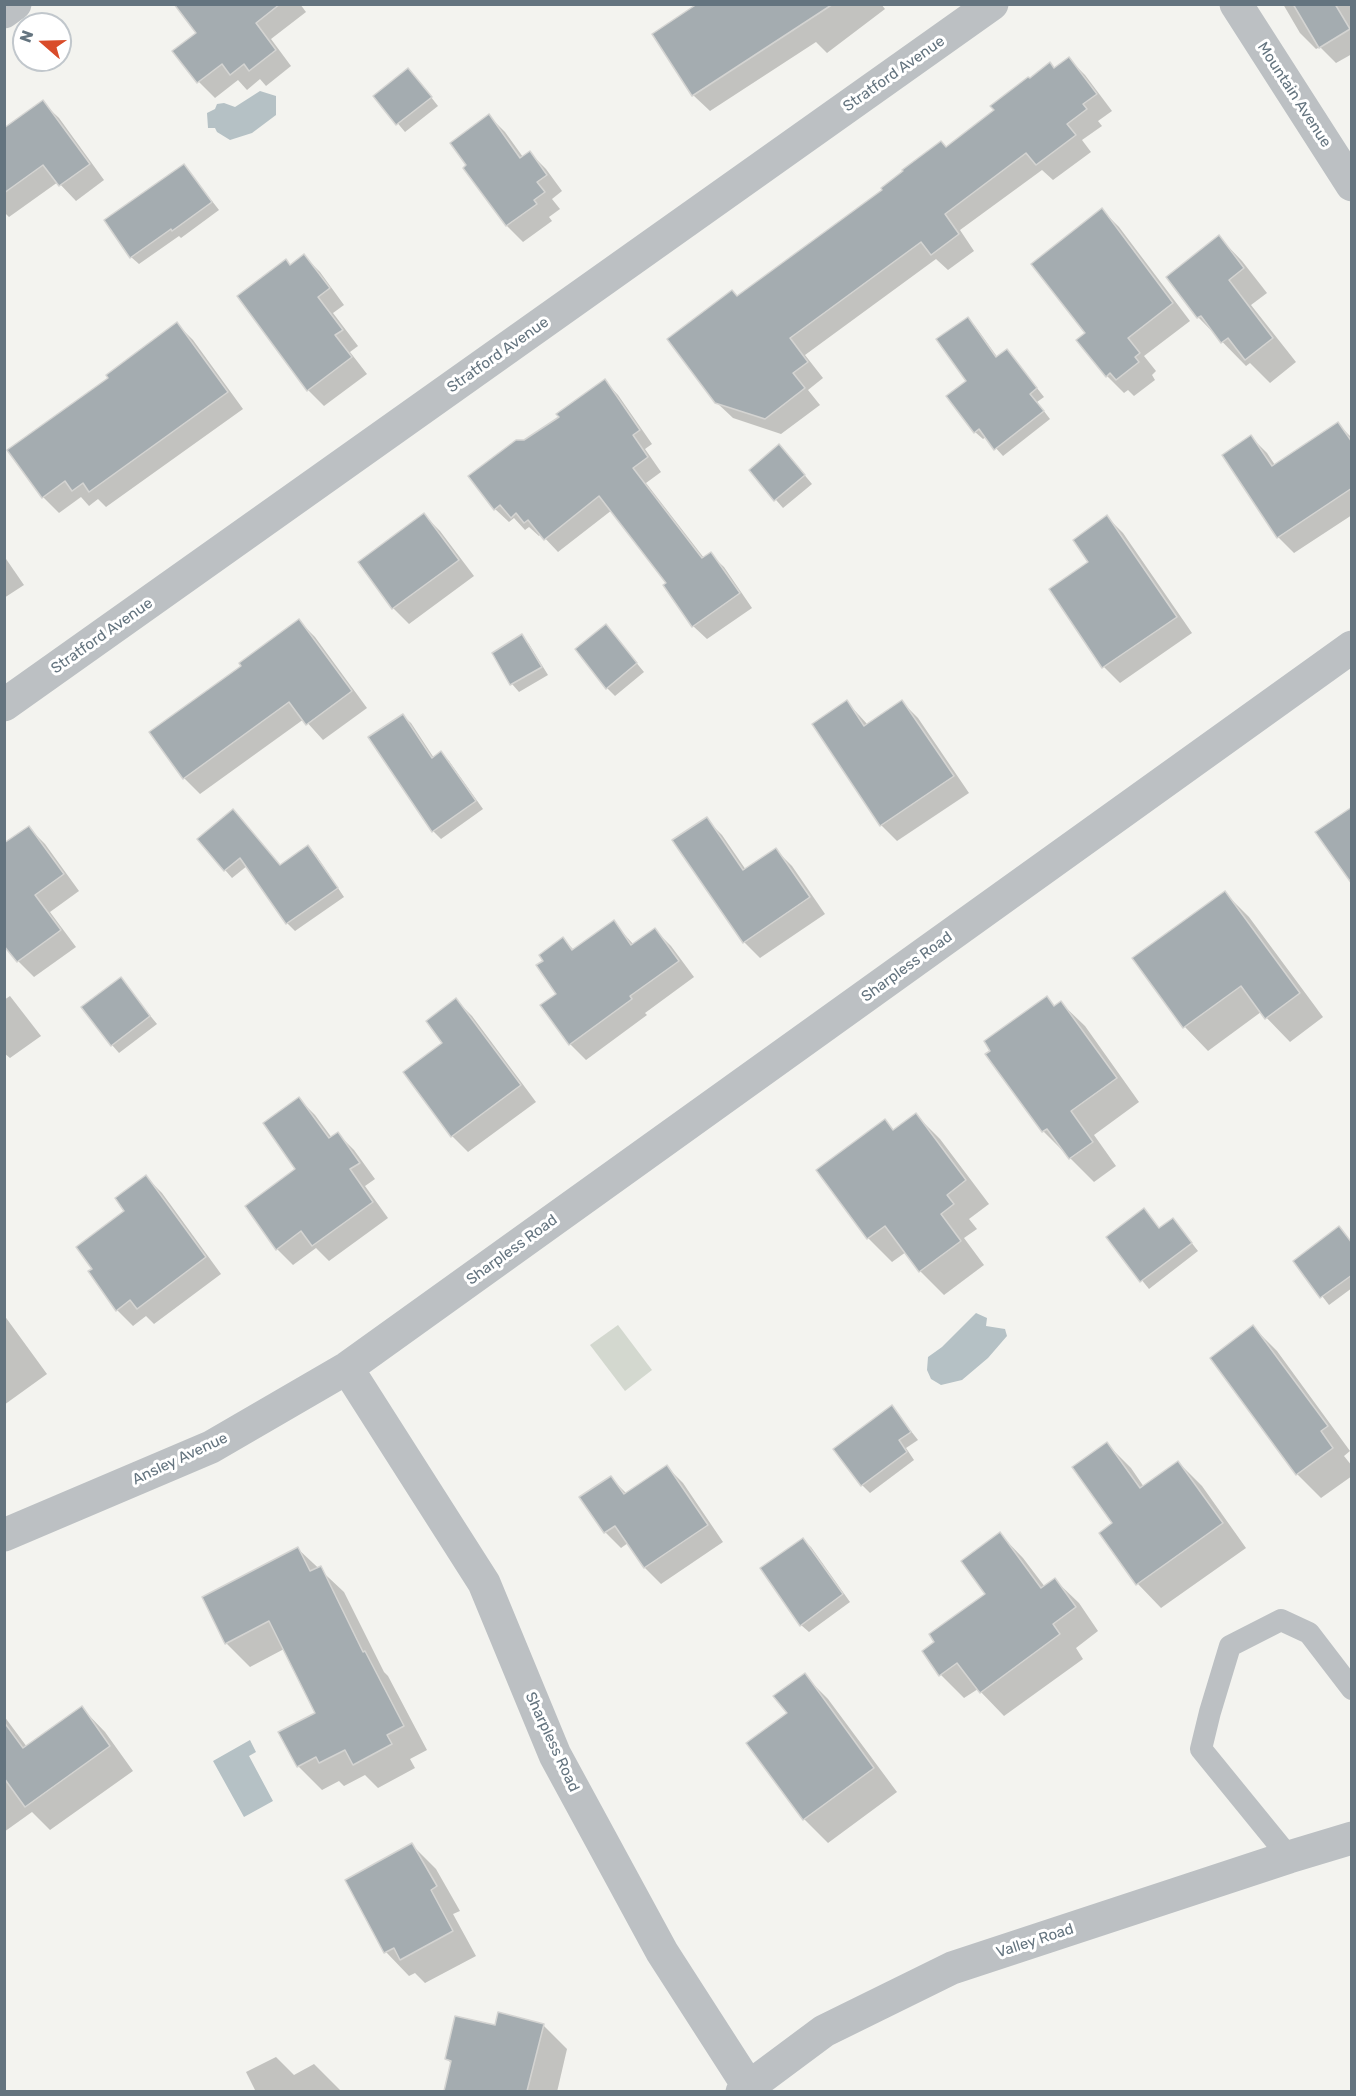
<!DOCTYPE html>
<html>
<head>
<meta charset="utf-8">
<style>
  body { margin:0 }
  #map { position:relative; width:1356px; height:2096px; overflow:hidden; background:#f3f3ef; font-family:Rubik,sans-serif }
  canvas { display:block }
  .frame { position:absolute; inset:0; border:6px solid #64747f; pointer-events:none }
  .north { position:absolute; left:12px; top:12px; width:60px; height:60px; box-sizing:border-box; background:#fff; border:2px solid #c1c7cc; border-radius:50%; rotate:290deg; font-size:16px; font-weight:700; line-height:24px; text-align:center; color:#64747f }
  .north::after { content:''; display:block; margin:auto; width:21px; height:27px; background:#d94c2a; clip-path:polygon(50% 0,100% 100%,50% 72%,0 100%) }
</style>
</head>
<body>
<div id="map">
<canvas width="1356" height="2096"></canvas>
<div class="frame"></div>
<div class="north">N</div>
</div>
<script>
const ctx = document.querySelector('canvas').getContext('2d');
ctx.lineJoin = 'round';
function fill(path, color) {
  ctx.fillStyle = color;
  ctx.fill(path, 'evenodd');
}
function toPath(rows) {
  const path = new Path2D();
  for (const r of rows) {
    path.moveTo(r[0], r[1]);
    for (let i = 2; i < r.length; i += 2) path.lineTo(r[i], r[i + 1]);
  }
  return path;
}
function stroke(path, color, width, dash) {
  ctx.strokeStyle = color;
  ctx.lineWidth = width;
  ctx.lineCap = dash ? 'butt' : 'round';
  ctx.setLineDash(dash || []);
  ctx.stroke(path);
}
function label(font, color, halo, rows, align = 'center') {
  ctx.font = font + ' Rubik,sans-serif';
  ctx.lineWidth = 6;
  ctx.setLineDash([]);
  ctx.textBaseline = 'middle';
  ctx.strokeStyle = halo;
  ctx.fillStyle = color;
  for (const [text, x, y, turn = 0] of rows) {
    ctx.save();
    ctx.translate(x, y);
    ctx.rotate((+turn || 0) * Math.PI / 180);
    ctx.textAlign = isNaN(turn) ? turn : align;
    if (halo) ctx.strokeText(text, 0, 0);
    ctx.fillText(text, 0, 0);
    ctx.restore();
  }
}
const green = toPath([
  [618,1325,652,1370,625,1391,590,1345]
]);
const water = toPath([
  [260,91,276,96,276,115,252,133,230,140,217,132,215,128,208,128,207,113,215,109,217,104,224,103,235,107],
  [976,1313,987,1318,986,1326,1005,1329,1007,1336,988,1358,962,1380,941,1385,931,1379,927,1370,928,1357,942,1347],
  [250,1740,256,1752,249,1756,273,1801,244,1817,213,1761]
]);
const shadow = toPath([
  [175,4,300,4,306,12,271,39,291,66,266,86,260,79,247,90,238,80,215,98,199,82,174,51,198,33],
  [699,4,881,4,885,9,827,53,816,42,710,111,693,95],
  [1283,4,1352,4,1352,54,1336,63,1320,47,1316,49,1300,33],
  [1069,59,1085,75,1112,111,1098,121,1102,126,1082,140,1091,152,1053,180,1042,170,960,230,974,251,948,270,936,259,805,355,823,378,808,390,820,405,781,434,733,418,716,402,738,298,947,149],
  [416,78,438,106,405,132,375,96],
  [42,102,59,118,104,180,76,201,58,182,9,217,4,212,4,130],
  [489,116,505,132,523,157,530,153,546,169,562,191,552,199,560,209,549,217,552,221,523,242,507,226,465,168],
  [184,165,219,210,181,238,179,236,139,264,131,257],
  [1102,210,1119,227,1190,321,1144,356,1156,371,1152,375,1155,380,1134,396,1128,390,1124,393,1107,376,1087,333],
  [1219,237,1242,261,1267,293,1251,305,1296,362,1270,383,1250,363,1246,366,1198,317],
  [304,256,320,272,344,305,333,313,358,346,350,352,367,374,324,406,308,390,239,297,291,266],
  [968,319,975,326,998,358,1014,359,1044,397,1037,402,1050,419,1003,456,986,437,983,439,975,432,968,381],
  [177,324,193,340,243,409,106,507,98,499,89,506,81,497,59,513,43,497,9,450,110,378],
  [605,381,618,395,652,444,645,449,661,472,646,483,704,558,710,554,724,567,752,608,707,639,693,626,669,583,612,510,558,552,541,534,539,536,529,527,525,530,514,518,509,522,495,509,470,476,561,418],
  [1338,424,1352,438,1352,515,1294,553,1278,537,1251,437,1267,453,1275,465],
  [787,454,812,484,783,508,751,471],
  [424,515,440,531,474,576,409,624,393,608],
  [1107,517,1123,533,1192,633,1120,683,1104,667,1090,562],
  [4,556,24,585,4,598],
  [299,621,315,637,367,708,323,740,304,719,200,794,184,778,243,666],
  [606,626,644,672,615,696,607,688],
  [522,636,529,644,548,675,519,692,512,684,494,653],
  [847,702,868,725,902,702,918,718,969,793,897,841,881,825],
  [403,716,411,723,434,758,441,753,449,761,483,809,441,839,433,831],
  [706,819,722,835,746,870,776,850,792,866,825,914,760,958,744,942],
  [29,828,45,844,79,891,50,912,76,947,34,977,18,961],
  [199,840,281,866,308,847,316,855,344,897,295,931,287,923,247,866,232,878],
  [1225,893,1249,917,1323,1017,1290,1042,1261,1012,1208,1051,1185,1027,1134,959],
  [613,922,634,945,655,930,671,946,694,977,645,1013,647,1015,586,1060,570,1044,558,994,545,961,563,939,574,950],
  [120,979,157,1024,119,1053,112,1045],
  [10,996,41,1036,10,1058,4,1053,4,1000],
  [1047,998,1055,1007,1061,1003,1085,1026,1139,1102,1094,1135,1116,1166,1094,1182,1043,1131],
  [456,1000,472,1016,536,1102,468,1152,452,1136,444,1043],
  [299,1099,315,1115,332,1138,338,1134,354,1150,375,1179,365,1186,388,1218,329,1261,316,1248,293,1265,277,1249,297,1169],
  [916,1115,940,1139,989,1204,969,1219,977,1229,964,1238,984,1265,944,1295,920,1271,906,1252,892,1262,868,1238,818,1170,885,1121,895,1131],
  [146,1177,162,1193,221,1274,154,1324,146,1316,133,1326,117,1310,94,1269],
  [1151,1218,1160,1229,1180,1228,1198,1251,1149,1289,1108,1238],
  [1339,1228,1352,1242,1352,1288,1329,1305,1295,1261],
  [4,1315,47,1374,4,1405],
  [1253,1327,1277,1351,1350,1451,1344,1456,1352,1466,1352,1476,1321,1498,1297,1474,1212,1358],
  [892,1407,918,1440,906,1448,914,1460,870,1493,862,1485],
  [1107,1444,1131,1468,1144,1487,1178,1462,1202,1486,1246,1548,1161,1608,1138,1584,1101,1533,1115,1523],
  [667,1467,683,1483,723,1542,661,1584,645,1568,628,1543,621,1548,605,1532,611,1478,627,1494],
  [1000,1534,1023,1558,1045,1587,1055,1580,1079,1603,1098,1631,1076,1648,1083,1659,1004,1716,978,1689,964,1698,941,1675,987,1594],
  [803,1540,811,1547,850,1602,809,1632,801,1625],
  [298,1549,344,1592,384,1672,388,1676,427,1750,410,1759,415,1768,378,1788,365,1775,344,1786,339,1781,322,1790,298,1766,317,1713,284,1649,250,1667,226,1643],
  [804,1675,828,1699,897,1792,828,1843,804,1819,749,1743,789,1714],
  [82,1708,105,1732,133,1771,50,1830,32,1812,4,1832,4,1716,27,1747],
  [412,1845,436,1869,460,1911,453,1914,476,1956,425,1983,415,1973,409,1976,386,1952],
  [543,2025,567,2049,557,2092,445,2092,452,2064,447,2059,496,2027],
  [276,2057,294,2075,314,2064,342,2092,256,2092,246,2072]
]);
const building = toPath([
  [174,4,280,4,256,23,276,50,249,71,244,64,230,75,222,64,197,83,172,51,196,33,174,4],
  [697,4,833,4,692,96,652,34,697,4],
  [1293,4,1335,4,1350,29,1319,48,1293,4],
  [1069,57,1097,94,1083,104,1087,109,1067,124,1076,135,1036,165,1026,153,945,214,959,234,931,255,921,242,790,338,808,362,793,373,805,388,765,419,715,403,667,339,732,290,737,296,882,190,881,188,903,171,902,170,941,141,946,147,994,110,990,106,1028,77,1030,78,1050,62,1054,68,1069,57],
  [408,68,432,97,396,125,373,96,408,68],
  [43,100,90,164,59,186,43,165,4,193,4,128,43,100],
  [489,114,520,158,530,151,547,175,537,182,545,192,534,200,537,204,506,226,463,168,466,165,450,143,489,114],
  [184,164,212,202,172,231,171,229,130,258,104,220,184,164],
  [1102,208,1173,303,1128,338,1140,353,1135,357,1139,362,1116,380,1110,373,1106,377,1076,340,1085,333,1031,264,1102,208],
  [1219,235,1244,268,1229,280,1273,338,1245,360,1228,338,1221,343,1201,316,1197,318,1166,277,1219,235],
  [304,254,330,288,318,297,343,330,335,335,352,357,307,391,237,296,286,259,290,265,304,254],
  [968,317,996,357,1007,349,1037,388,1030,394,1044,411,994,450,979,429,974,433,946,396,966,381,936,339,968,317],
  [177,322,228,392,89,492,83,483,72,491,65,481,42,498,7,450,108,378,106,375,177,322],
  [605,379,640,430,633,435,648,457,633,468,702,558,711,552,740,593,692,627,663,585,666,583,599,496,544,540,528,520,524,523,516,513,511,518,500,505,494,510,468,476,516,440,524,440,559,417,556,414,605,379],
  [1338,422,1352,442,1352,488,1277,538,1222,455,1251,435,1272,466,1338,422],
  [779,444,805,475,774,501,749,470,779,444],
  [424,513,459,560,392,609,358,562,424,513],
  [1107,515,1177,617,1102,668,1049,589,1088,562,1073,540,1107,515],
  [299,619,352,691,306,725,289,702,183,779,149,732,241,666,239,663,299,619],
  [606,624,637,663,606,689,575,649,606,624],
  [522,634,542,667,510,685,492,653,522,634],
  [847,700,864,726,902,700,954,776,880,826,812,724,847,700],
  [403,714,432,758,441,751,476,801,432,832,368,737,403,714],
  [1352,807,1352,884,1315,832,1352,807],
  [233,809,280,865,308,845,338,888,286,924,240,858,224,871,197,839,233,809],
  [707,817,743,870,776,848,810,897,743,943,672,840,707,817],
  [29,826,64,874,35,895,61,930,17,962,4,946,4,843,29,826],
  [1225,891,1300,993,1265,1019,1241,986,1183,1028,1132,958,1225,891],
  [614,920,631,945,655,928,679,961,630,996,632,999,569,1045,540,1005,556,994,536,965,543,961,539,955,563,937,572,950,614,920],
  [121,977,150,1016,111,1046,81,1007,121,977],
  [1047,996,1054,1006,1061,1001,1117,1078,1071,1111,1093,1142,1069,1159,1047,1129,1042,1132,985,1054,990,1051,984,1041,1047,996],
  [456,998,521,1085,451,1137,403,1072,442,1043,426,1021,456,998],
  [299,1097,329,1138,338,1132,360,1163,350,1169,373,1202,312,1246,301,1231,276,1250,245,1206,295,1169,263,1123,299,1097],
  [916,1113,966,1180,947,1195,954,1204,941,1214,961,1241,919,1272,885,1226,867,1239,816,1170,885,1119,893,1130,916,1113],
  [146,1175,206,1257,137,1309,130,1300,116,1311,88,1271,92,1269,76,1247,124,1211,115,1198,146,1175],
  [1144,1208,1159,1228,1173,1218,1192,1243,1140,1282,1106,1237,1144,1208],
  [1339,1226,1352,1243,1352,1275,1320,1298,1293,1261,1339,1226],
  [1253,1325,1328,1426,1321,1431,1333,1448,1296,1475,1210,1358,1253,1325],
  [892,1405,911,1432,899,1440,907,1452,861,1486,833,1449,892,1405],
  [1107,1442,1140,1488,1178,1461,1223,1523,1136,1585,1099,1533,1112,1523,1072,1467,1107,1442],
  [667,1465,708,1525,644,1568,615,1526,604,1533,579,1497,611,1476,624,1494,667,1465],
  [1000,1532,1041,1588,1055,1578,1076,1607,1053,1624,1060,1634,980,1693,957,1663,939,1676,922,1651,934,1642,929,1634,985,1594,961,1561,1000,1532],
  [803,1538,843,1594,800,1626,760,1568,803,1538],
  [298,1547,310,1571,321,1566,363,1652,365,1651,404,1726,387,1735,392,1744,353,1765,345,1750,319,1763,316,1757,297,1767,278,1732,315,1713,269,1621,225,1644,202,1597,298,1547],
  [805,1673,874,1768,803,1820,746,1743,787,1713,773,1696,805,1673],
  [82,1706,110,1746,25,1807,4,1778,4,1722,23,1748,82,1706],
  [412,1843,437,1886,431,1890,453,1931,400,1960,394,1948,384,1953,345,1880,412,1843],
  [498,2012,544,2024,527,2091,444,2091,451,2061,445,2059,455,2016,495,2025,498,2012]
]);
const service = toPath([
  [1289,1857,1201,1749,1210,1712,1230,1646,1281,1620,1309,1633,1352,1689]
]);
const minor = toPath([
  [1236,4,1352,185],
  [4,12,15,4],
  [4,705,992,4],
  [347,1368,484,1583,555,1755,662,1952,752,2092],
  [4,1535,211,1447,347,1368,1352,647],
  [742,2092,824,2031,952,1968,1289,1857,1352,1838]
]);
const streetNames = [
  ["Stratford Avenue",894,74,-35],
  ["Mountain Avenue",1294,95,57],
  ["Stratford Avenue",498,355,-35],
  ["Stratford Avenue",102,636,-35],
  ["Sharpless Road",907,967,-36],
  ["Sharpless Road",512,1250,-36],
  ["Ansley Avenue",180,1459,-25],
  ["Sharpless Road",552,1742,65],
  ["Valley Road",1035,1941,-18]
];
fill(green, '#d3d8cf');
fill(water, '#b5c1c5');
fill(shadow, '#0003');
fill(building, '#a4acb0');
stroke(building, '#d4d4d2', 1.5);
stroke(service, '#bcc0c3', 22);
stroke(minor, '#bcc0c3', 33);
label('15px', '#64747f', '#fff', streetNames);
</script>
</body>
</html>
